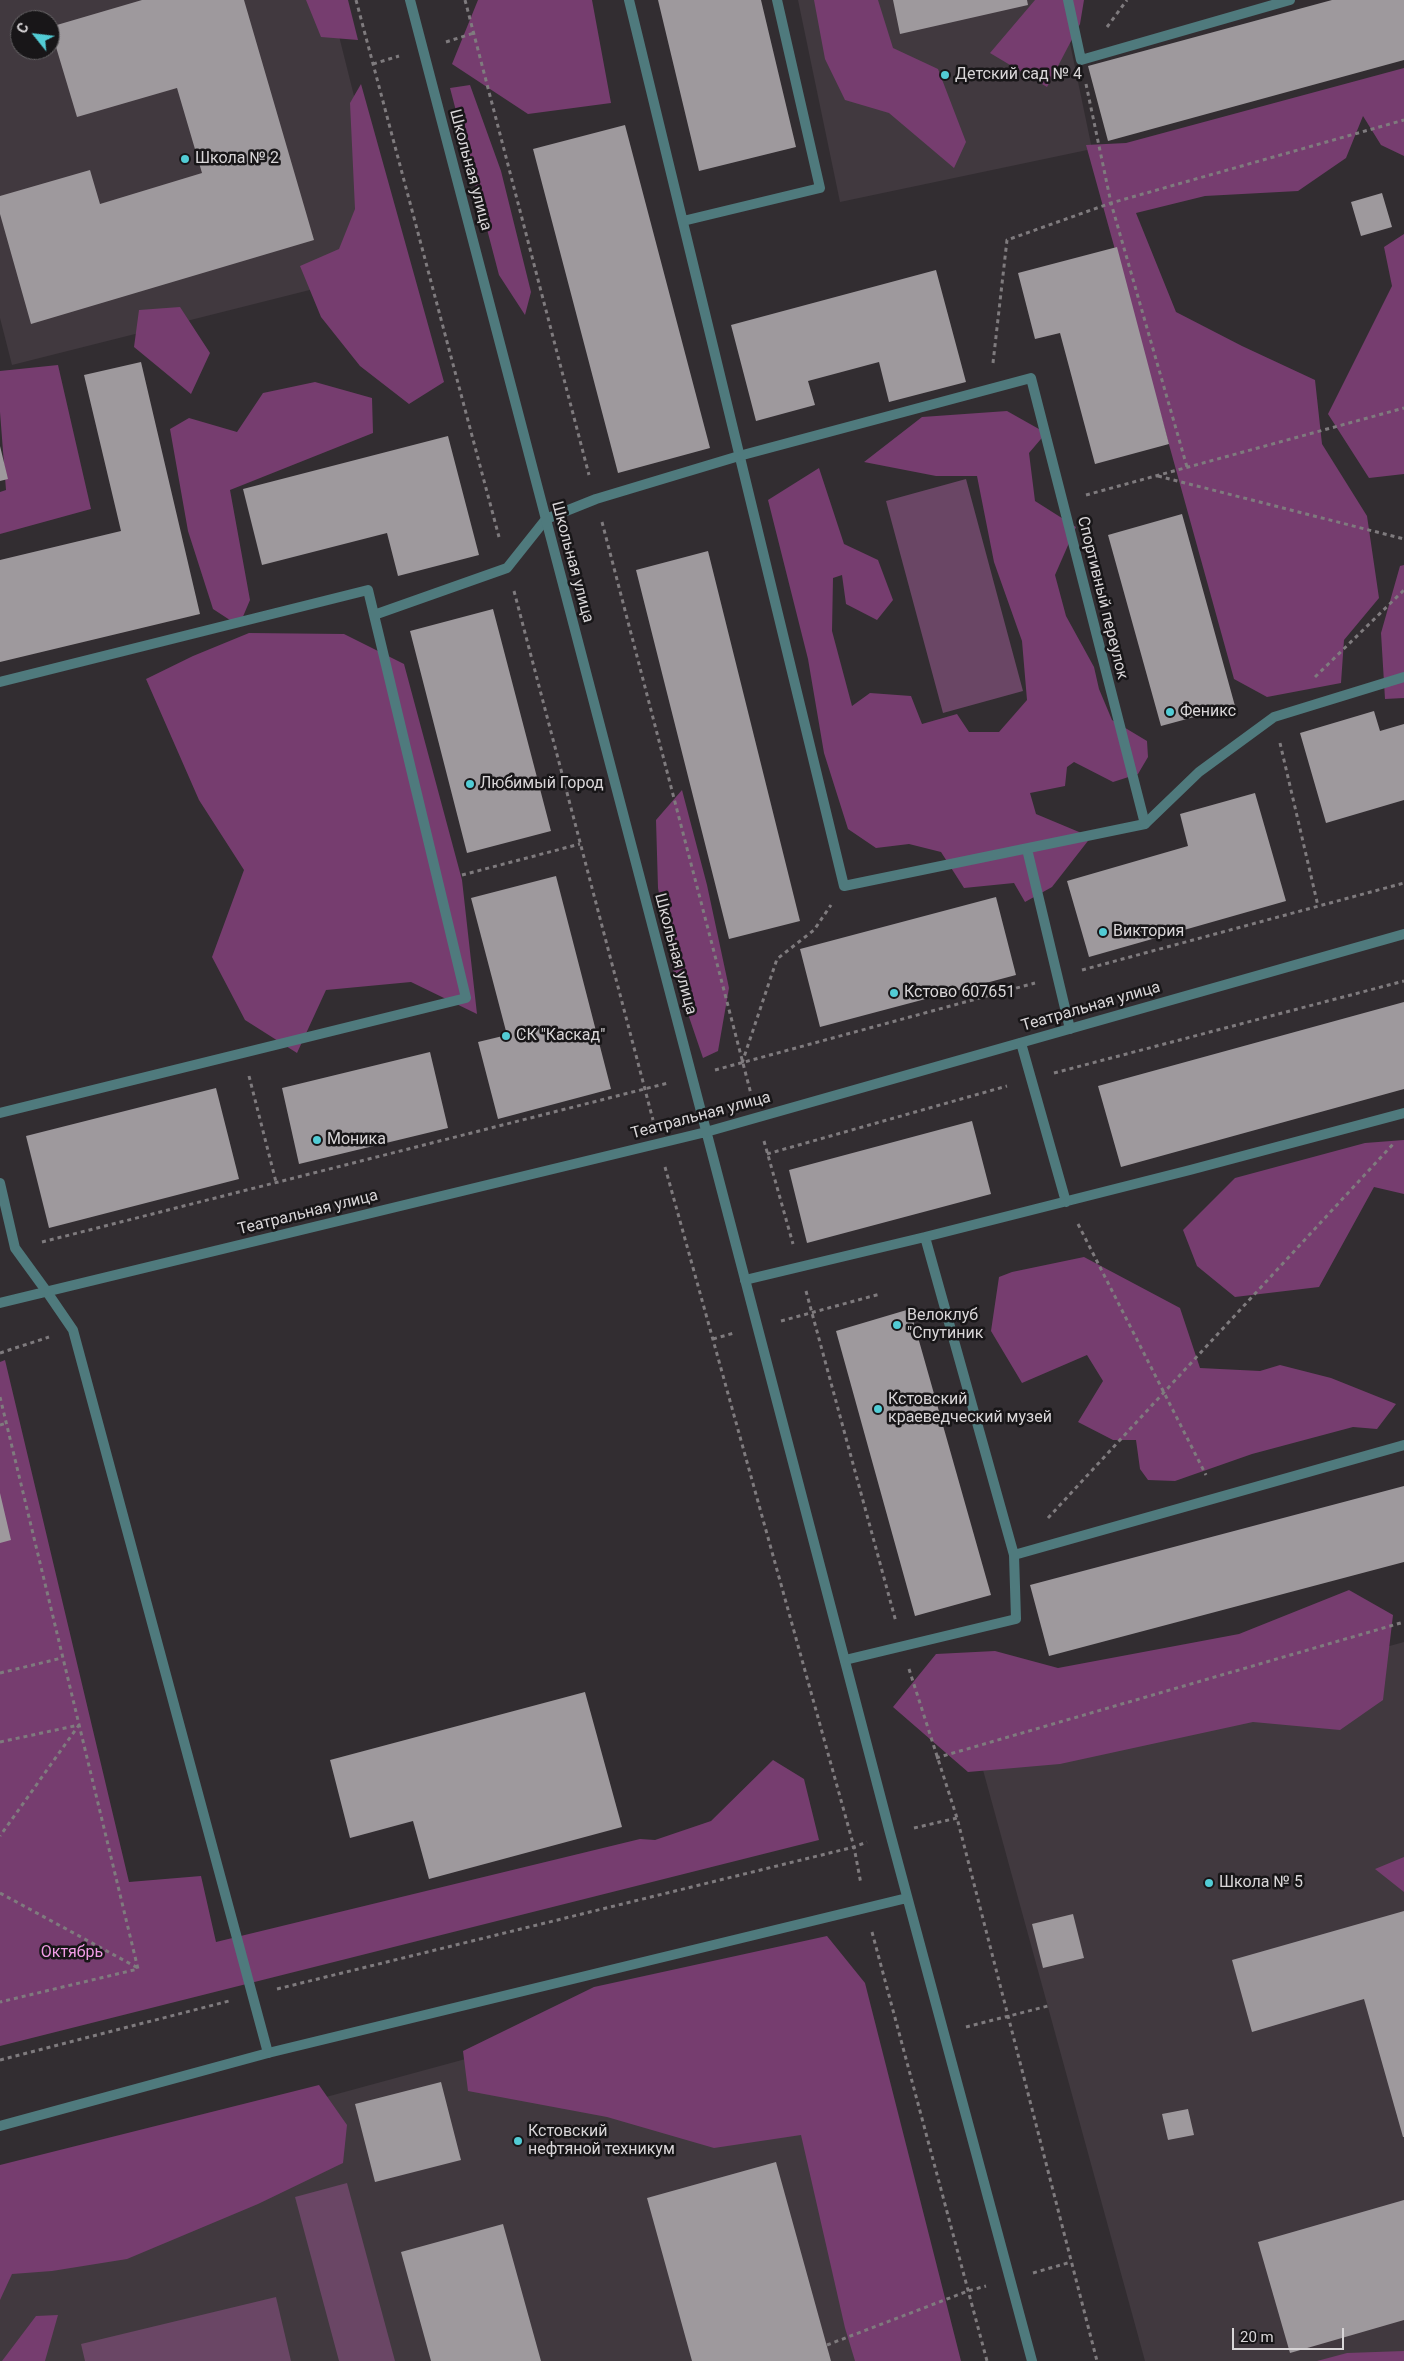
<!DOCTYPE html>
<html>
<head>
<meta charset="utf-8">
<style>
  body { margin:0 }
  #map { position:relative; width:1404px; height:2361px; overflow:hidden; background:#322d31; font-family:Roboto,sans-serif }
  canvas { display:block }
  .north { position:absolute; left:10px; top:10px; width:50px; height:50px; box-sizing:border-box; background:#181618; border:1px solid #656365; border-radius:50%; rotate:299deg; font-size:14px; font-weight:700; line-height:20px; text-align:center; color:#d9d6d8 }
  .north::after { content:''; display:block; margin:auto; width:18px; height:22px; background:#52ccd5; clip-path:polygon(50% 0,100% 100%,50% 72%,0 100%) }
  .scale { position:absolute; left:1232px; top:2328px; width:112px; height:22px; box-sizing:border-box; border:2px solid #d9d6d8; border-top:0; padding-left:6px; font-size:15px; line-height:18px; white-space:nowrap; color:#d9d6d8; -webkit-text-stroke:4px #181618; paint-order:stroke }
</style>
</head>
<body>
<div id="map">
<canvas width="1404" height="2361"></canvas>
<div class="north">С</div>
<div class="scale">20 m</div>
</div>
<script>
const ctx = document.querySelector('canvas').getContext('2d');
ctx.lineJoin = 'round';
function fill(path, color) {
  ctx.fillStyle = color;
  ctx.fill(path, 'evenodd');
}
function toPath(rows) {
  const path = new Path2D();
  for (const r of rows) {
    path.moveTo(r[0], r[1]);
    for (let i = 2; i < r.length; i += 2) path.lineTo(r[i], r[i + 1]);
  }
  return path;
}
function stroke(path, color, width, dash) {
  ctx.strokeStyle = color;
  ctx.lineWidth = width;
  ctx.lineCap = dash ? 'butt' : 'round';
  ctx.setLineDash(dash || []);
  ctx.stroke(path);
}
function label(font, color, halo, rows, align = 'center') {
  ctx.font = font + ' Roboto,sans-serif';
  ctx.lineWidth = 5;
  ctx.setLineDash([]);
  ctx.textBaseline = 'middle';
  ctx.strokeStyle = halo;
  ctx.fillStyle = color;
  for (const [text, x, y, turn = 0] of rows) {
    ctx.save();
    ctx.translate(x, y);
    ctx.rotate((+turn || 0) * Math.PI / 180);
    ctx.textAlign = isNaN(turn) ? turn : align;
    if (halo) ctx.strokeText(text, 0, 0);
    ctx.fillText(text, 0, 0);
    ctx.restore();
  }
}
const built = toPath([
  [0,0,330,0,397,268,12,365,0,318],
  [20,20,50,20,50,50,20,50],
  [798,0,1061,0,1092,149,840,202],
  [1404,1642,1404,2361,1145,2361,980,1759],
  [829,1960,936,2361,0,2361,0,2182,315,2100]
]);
const green = toPath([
  [966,479,1023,691,943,713,886,501],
  [347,2183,395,2361,339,2361,295,2197],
  [276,2297,291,2361,85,2361,81,2344]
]);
const forest = toPath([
  [306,0,348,0,358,40,321,37],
  [478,0,592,0,611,103,528,114,452,64],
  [814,0,878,0,893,48,938,69,966,142,954,168,889,113,845,100,825,59],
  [1035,0,1084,0,1080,24,1047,87,990,53],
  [1404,68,1404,156,1381,145,1363,116,1346,158,1298,191,1205,196,1136,213,1176,312,1242,346,1315,380,1322,444,1367,516,1379,598,1344,640,1341,683,1267,697,1234,679,1086,145,1126,143],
  [361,84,444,382,409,404,360,366,321,317,300,266,339,249,355,209,350,103],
  [470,85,501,171,531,292,525,315,499,275,450,88],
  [1404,234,1404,474,1369,478,1328,414,1392,286,1384,247],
  [180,307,210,353,191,394,134,347,139,310],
  [58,365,91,509,0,534,0,492,6,490,0,412,0,371],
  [315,382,372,398,373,433,230,490,250,600,239,626,213,609,188,531,170,429,189,418,237,432,263,393],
  [1007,411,1046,433,1029,453,1035,501,1076,527,1055,575,1066,616,1094,667,1099,689,1112,720,1147,741,1148,757,1138,774,1113,782,1074,762,1067,767,1065,786,1030,793,1036,814,1091,837,1052,887,1025,902,1014,883,964,888,941,852,909,844,876,848,848,829,824,753,808,659,768,500,819,468,844,544,878,560,893,600,877,620,846,604,842,575,833,578,832,631,852,706,870,693,911,696,922,724,957,714,969,732,999,732,1027,700,1022,641,994,562,977,476,936,476,864,462,922,417],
  [1404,565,1404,698,1385,699,1381,633,1400,566],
  [249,633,344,634,404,664,462,880,477,1014,411,982,326,990,297,1053,245,1020,212,957,244,870,199,800,146,679,193,656],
  [682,790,707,885,729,988,718,1051,703,1058,672,967,658,888,656,820],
  [1404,1140,1404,1194,1374,1187,1319,1287,1235,1297,1197,1266,1183,1230,1235,1178,1365,1143],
  [1084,1257,1180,1308,1200,1368,1260,1371,1280,1365,1331,1378,1396,1404,1377,1429,1353,1427,1252,1454,1175,1481,1148,1480,1140,1469,1136,1440,1113,1440,1078,1422,1103,1381,1087,1355,1022,1383,991,1331,999,1277,1012,1272],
  [5,1360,129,1882,201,1876,216,1942,640,1839,655,1840,711,1821,773,1760,804,1779,819,1840,0,2046,0,1362],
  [1349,1590,1393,1615,1383,1700,1340,1730,1253,1722,1060,1764,968,1772,893,1707,936,1654,995,1651,1058,1668,1239,1634],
  [1404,1857,1404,1892,1375,1869],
  [827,1936,865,1983,961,2361,855,2361,845,2328,801,2135,714,2148,607,2117,468,2091,463,2051,594,1987],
  [319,2085,347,2125,343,2163,258,2204,127,2259,52,2271,12,2274,0,2300,0,2165],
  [58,2315,45,2361,2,2361,36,2316],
  [1404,2351,1404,2361,1317,2361,1347,2353]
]);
const building = toPath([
  [142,0,244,0,314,240,31,324,0,214,0,196,90,170,100,204,202,173,177,88,77,117,50,27],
  [658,0,761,0,796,147,699,171],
  [893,0,1027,0,1028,5,900,34],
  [1332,0,1404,0,1404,60,1108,141,1088,66],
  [625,125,710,448,618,473,533,149],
  [1382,193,1392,227,1361,236,1351,202],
  [1117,247,1169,444,1095,464,1060,333,1035,339,1018,273],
  [936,270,966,382,889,402,879,362,808,381,815,405,756,421,731,325],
  [141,362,200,614,0,662,0,560,121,531,84,375],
  [448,436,479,555,398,576,387,533,262,565,243,489],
  [0,446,8,479,0,481],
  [1182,514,1235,706,1161,726,1108,535],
  [708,551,800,921,729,939,636,570],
  [493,609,551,831,467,853,410,631],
  [1374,711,1380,731,1404,724,1404,800,1326,823,1300,733],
  [1255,793,1286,901,1089,957,1067,881,1188,846,1180,814],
  [556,876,611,1089,498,1119,478,1042,507,1035,471,898],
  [996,897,1016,975,820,1027,800,949],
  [1404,1002,1404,1089,1121,1167,1098,1086],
  [430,1052,448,1128,299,1164,282,1088],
  [216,1088,239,1179,49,1228,26,1136],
  [972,1121,991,1194,807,1243,789,1170],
  [910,1309,991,1595,915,1616,836,1331],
  [1404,1486,1404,1562,1049,1656,1030,1585],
  [0,1493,11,1540,0,1543],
  [585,1692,622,1827,429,1879,413,1821,350,1838,330,1760],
  [1404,1911,1404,2137,1403,2137,1364,1999,1252,2032,1232,1960],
  [1073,1914,1084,1958,1043,1968,1032,1924],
  [441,2082,461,2160,375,2182,355,2104],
  [1188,2109,1194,2135,1168,2140,1162,2114],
  [776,2162,831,2361,692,2361,647,2198],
  [1404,2200,1404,2320,1290,2353,1258,2242],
  [503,2224,541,2361,431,2361,401,2252]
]);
const path = toPath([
  [356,0,499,537],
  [465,0,589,475],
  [1107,27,1127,0],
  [446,42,474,33],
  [373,64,399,56],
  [1086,84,1111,203,1187,467],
  [993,363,1007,240,1111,203,1404,120],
  [1158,476,1404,539],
  [1086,495,1404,408],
  [602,522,751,1094],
  [514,591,653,1120],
  [1315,677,1404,590],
  [1280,743,1318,906],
  [462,875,580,844],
  [1082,970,1404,883],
  [742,1063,777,959,814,930,831,905],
  [715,1070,1035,983],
  [1054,1073,1404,981],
  [249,1076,276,1182],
  [764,1141,793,1244],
  [767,1154,1007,1086],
  [665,1167,854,1847,861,1884],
  [1078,1224,1206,1475],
  [42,1242,668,1083],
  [806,1291,896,1622],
  [781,1321,880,1294],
  [713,1339,734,1333],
  [0,1353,49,1337],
  [0,1397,138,1969,0,2002],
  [0,1425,7,1423],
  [1048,1518,1395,1142],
  [909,1669,957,1818,1097,2361],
  [0,1673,62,1658],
  [0,1742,79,1725,0,1836],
  [936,1758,1404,1622],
  [914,1828,957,1818],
  [0,1893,138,1968],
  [872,1932,987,2361],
  [277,1989,854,1847,867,1842],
  [966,2027,1048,2006],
  [0,2060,229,2001],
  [1033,2273,1071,2262],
  [827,2345,968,2291,986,2286]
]);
const service = toPath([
  [629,0,844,886,1145,824,1199,772,1274,717,1404,677],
  [1068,0,1081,60,1290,0],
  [683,221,820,188,777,0],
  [374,615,507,568,546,519],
  [0,682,368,590,466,998,0,1113],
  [1027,849,1070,1029],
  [1021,1043,1066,1202],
  [925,1237,1190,1170,1404,1113],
  [745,1280,925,1237,1014,1555],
  [47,1292,73,1330,268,2053],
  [845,1660,1016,1619,1014,1555,1404,1445]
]);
const minor = toPath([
  [410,0,890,1833,1032,2361],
  [546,519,596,499,739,456,1031,378,1145,824],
  [0,1183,15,1248,47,1292],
  [0,1303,706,1132,1404,934],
  [0,2126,268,2053,907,1898]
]);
const markers = [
  [945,75,5,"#52ccd5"],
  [185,159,5,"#52ccd5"],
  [1170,712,5,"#52ccd5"],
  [470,784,5,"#52ccd5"],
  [1103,932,5,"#52ccd5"],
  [894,993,5,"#52ccd5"],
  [506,1036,5,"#52ccd5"],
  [317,1140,5,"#52ccd5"],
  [897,1325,5,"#52ccd5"],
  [878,1409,5,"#52ccd5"],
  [1209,1883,5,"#52ccd5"],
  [518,2141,5,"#52ccd5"]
];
const poiNames = [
  ["Детский сад № 4",955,75],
  ["Школа № 2",195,159],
  ["Феникс",1180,712],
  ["Любимый Город",480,784],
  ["Виктория",1113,932],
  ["Кстово 607651",904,993],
  ["СК \"Каскад\"",516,1036],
  ["Моника",327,1140],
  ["Велоклуб",907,1316],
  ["\"Спутиник",907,1334],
  ["Кстовский",888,1400],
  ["краеведческий музей",888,1418],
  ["Школа № 5",1219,1883],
  ["Кстовский",528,2132],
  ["нефтяной техникум",528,2150]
];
const streetNames = [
  ["Школьная улица",470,170,75],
  ["Школьная улица",572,562,75],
  ["Спортивный переулок",1102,598,76],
  ["Школьная улица",675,954,75],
  ["Театральная улица",1091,1007,-16],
  ["Театральная улица",701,1116,-15],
  ["Театральная улица",308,1213,-14]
];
const parkNames = [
  ["Октябрь",72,1953]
];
fill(built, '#41393f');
fill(green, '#6a4665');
fill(forest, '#763d6f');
fill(building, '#9e999d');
stroke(path, '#7f7b7e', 3, [4, 4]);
stroke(service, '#4f7a7d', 10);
stroke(minor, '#4f7a7d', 10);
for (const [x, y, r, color] of markers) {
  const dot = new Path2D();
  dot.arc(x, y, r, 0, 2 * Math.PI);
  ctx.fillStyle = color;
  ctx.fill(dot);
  stroke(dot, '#181618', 2);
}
label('16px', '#d9d6d8', '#181618', poiNames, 'left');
label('16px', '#d9d6d8', '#181618', streetNames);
label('16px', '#f19de5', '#181618', parkNames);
</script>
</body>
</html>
